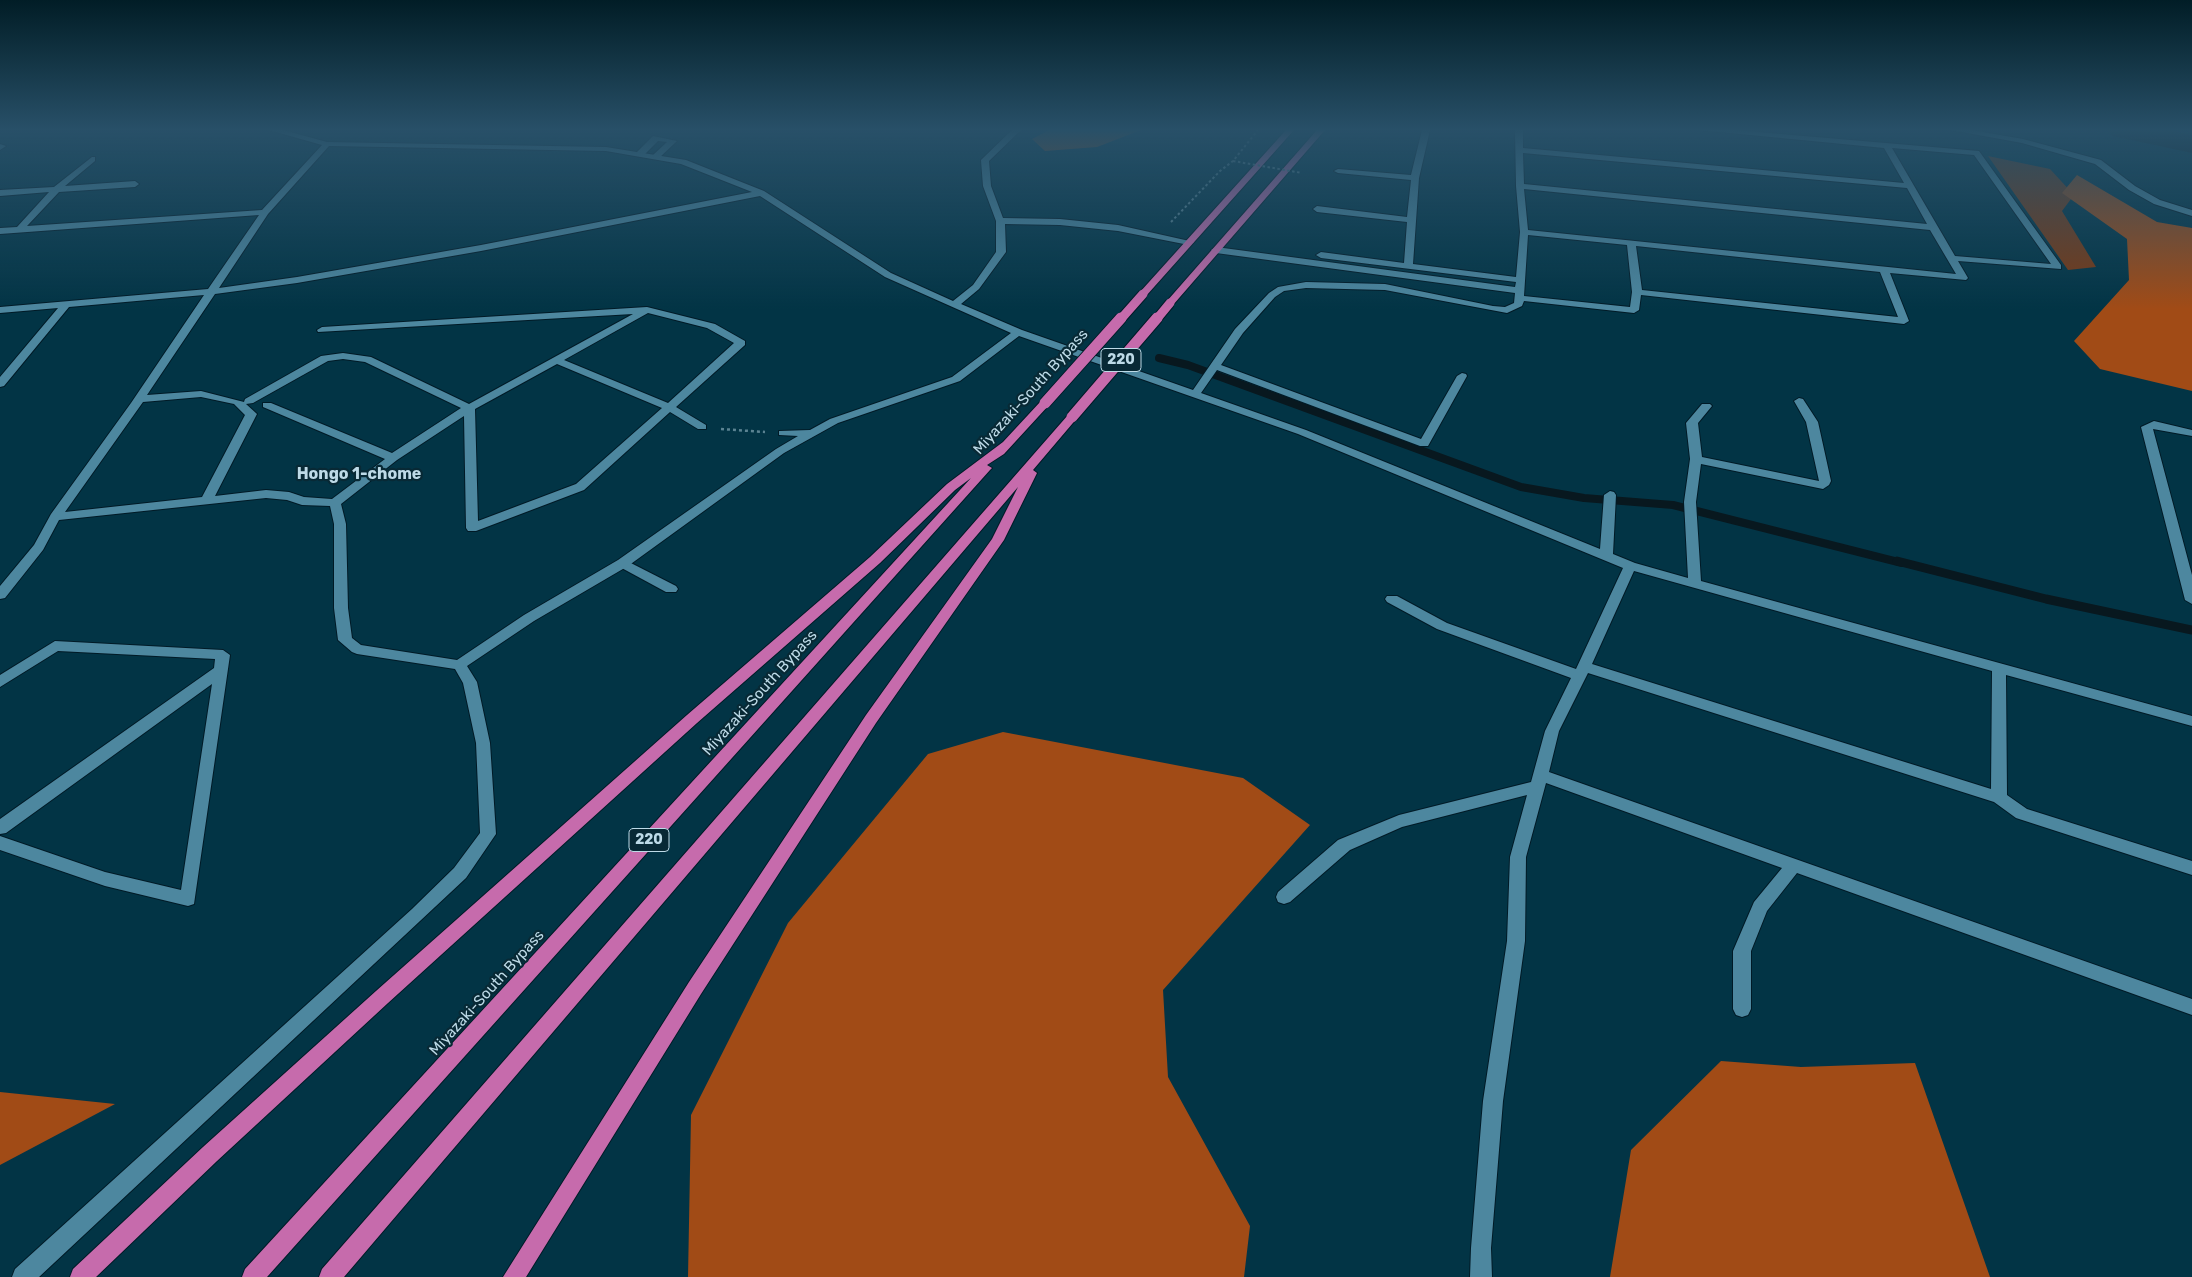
<!DOCTYPE html>
<html>
<head>
<meta charset="utf-8">
<style>
  body { margin:0 }
  canvas { display:block; background:#023445 }
</style>
</head>
<body>
<canvas width="2192" height="1277"></canvas>
<script>
const ctx = document.querySelector('canvas').getContext('2d');
ctx.lineJoin = 'round';
function fill(path, color) {
  ctx.fillStyle = color;
  ctx.fill(path, 'evenodd');
}
function toPath(rows) {
  const path = new Path2D();
  for (const r of rows) {
    path.moveTo(r[0], r[1]);
    for (let i = 2; i < r.length; i += 2) path.lineTo(r[i], r[i + 1]);
  }
  return path;
}
function stroke(path, color, width, dash) {
  ctx.strokeStyle = color;
  ctx.lineWidth = width;
  ctx.lineCap = dash ? 'butt' : 'round';
  ctx.setLineDash(dash || []);
  ctx.stroke(path);
}
function label(font, color, halo, rows, align = 'center') {
  ctx.font = font + ' Rubik,sans-serif';
  ctx.lineWidth = 4.5;
  ctx.setLineDash([]);
  ctx.textBaseline = 'middle';
  ctx.strokeStyle = halo;
  ctx.fillStyle = color;
  for (const [text, x, y, turn = 0] of rows) {
    ctx.save();
    ctx.translate(x, y);
    ctx.rotate((+turn || 0) * Math.PI / 180);
    ctx.textAlign = isNaN(turn) ? turn : align;
    if (halo) ctx.strokeText(text, 0, 0);
    ctx.fillText(text, 0, 0);
    ctx.restore();
  }
}
const green = toPath([
  [1988,156,2050,169,2074,195,2062,211,2096,267,2068,270]
]);
const forest = toPath([
  [1049,130,1141,130,1097,147,1045,151,1032,139],
  [2077,175,2157,222,2192,228,2192,391,2100,369,2074,341,2129,280,2127,239,2062,193],
  [1003,732,1243,778,1310,825,1163,990,1168,1077,1250,1226,1244,1277,688,1277,691,1115,788,923,928,754],
  [1721,1061,1801,1067,1915,1063,1990,1277,1610,1277,1631,1150],
  [0,1092,115,1104,0,1165]
]);
const streamFar1 = toPath([
  [1159,358,1188,365,1521,487,1584,498,1673,505,1902,563]
]);
const stream = toPath([
  [1897,561,2046,599,2192,630]
]);
const river = toPath([
  [2108,130,2169,130,2192,135,2192,153,2113,136,2108,130]
]);
const pathFar1 = toPath([
  [1171,222,1220,171,1233,161,1258,130]
]);
const path = toPath([
  [721,429,765,432]
]);
const service = toPath([
  [623,559,676,586,678,589,676,592,666,592,618,566,617,563,623,559]
]);
const minor = toPath([
  [269,130,283,130,327,142,606,147,686,160,764,191,891,273,953,301,973,285,996,252,996,221,983,186,981,160,1012,130,1021,130,989,161,991,186,1003,218,1060,219,1118,225,1194,242,1189,245,1118,231,1060,225,1005,224,1006,252,979,289,961,304,1022,330,1193,390,1235,329,1269,293,1278,287,1306,282,1385,284,1493,306,1505,307,1514,303,1515,293,1216,253,1211,250,1216,247,1515,287,1516,282,1321,258,1316,255,1321,252,1404,263,1407,222,1317,212,1313,209,1317,206,1407,217,1411,180,1338,173,1334,171,1338,169,1411,175,1422,130,1430,130,1419,178,1413,264,1516,277,1520,232,1516,186,1515,130,1523,130,1523,148,1904,183,1884,148,1699,130,1734,130,1979,151,2061,265,2061,269,1958,261,1968,278,1966,280,1890,273,1909,321,1904,324,1641,295,1639,310,1634,313,1524,301,1522,306,1507,313,1385,290,1306,288,1284,291,1275,297,1243,333,1221,365,1421,439,1457,376,1462,373,1466,374,1467,376,1428,446,1420,446,1217,370,1201,393,1306,430,1600,549,1604,495,1610,491,1614,492,1616,495,1613,554,1635,563,1688,578,1684,502,1690,459,1686,423,1702,404,1710,404,1712,406,1698,423,1702,457,1819,481,1806,422,1794,401,1799,398,1803,399,1818,422,1831,481,1829,485,1823,489,1701,464,1696,502,1701,581,2192,716,2192,726,2006,675,2007,795,2027,809,2192,861,2192,875,2016,818,1994,802,1588,673,1559,731,1549,772,2192,999,2192,1015,1797,873,1767,911,1751,951,1751,1009,1748,1015,1742,1017,1736,1015,1733,1009,1733,951,1754,902,1782,868,1546,783,1526,857,1525,941,1503,1101,1491,1248,1492,1277,1470,1277,1471,1248,1483,1101,1507,941,1510,857,1527,795,1402,827,1350,850,1290,902,1284,904,1278,902,1276,897,1278,892,1338,840,1399,815,1531,782,1545,731,1571,678,1437,629,1387,602,1385,599,1387,596,1397,596,1447,623,1576,669,1623,568,1298,434,1019,336,960,381,838,423,784,453,628,566,534,621,467,666,477,682,490,743,496,834,466,878,39,1277,12,1277,15,1269,412,909,454,868,480,833,476,743,463,683,455,669,357,654,352,652,338,640,334,608,334,524,330,506,302,505,287,500,266,498,59,520,43,550,5,598,0,599,0,586,34,545,51,514,131,403,204,295,69,307,4,386,0,387,0,377,58,308,0,313,0,307,208,289,259,215,0,234,0,228,17,227,49,192,0,196,0,190,54,187,92,157,95,157,95,161,65,186,135,181,139,184,135,187,59,192,27,226,262,210,322,145,269,130],
  [329,146,606,151,681,164,752,192,481,245,297,277,219,288,268,214,329,146],
  [1892,148,1974,155,2051,264,1955,256,1892,148],
  [1523,153,1907,188,1927,224,1524,184,1523,153],
  [1524,189,1930,230,1956,274,1528,230,1524,189],
  [760,196,885,277,1011,333,952,377,830,419,810,430,779,431,779,435,798,436,776,449,618,560,524,615,457,660,361,645,352,638,348,608,346,524,341,504,397,460,464,416,466,528,468,531,476,531,584,490,670,412,698,429,706,429,706,425,676,407,745,345,745,341,715,324,647,307,322,327,317,330,318,332,633,314,469,404,371,357,343,353,321,356,245,399,244,402,201,391,147,395,215,294,297,283,481,251,760,196],
  [1528,235,1627,245,1632,292,1630,307,1524,296,1528,235],
  [1636,246,1880,272,1898,317,1642,290,1636,246],
  [648,313,707,328,734,343,668,403,564,360,648,313],
  [343,359,365,362,461,408,392,453,271,403,263,403,263,407,385,459,332,499,304,497,289,492,266,490,215,496,257,414,246,404,253,403,328,361,343,359],
  [557,364,662,408,576,484,478,521,475,409,557,364],
  [201,397,234,404,245,415,202,497,65,512,143,402,201,397],
  [1634,571,1992,671,1991,789,1592,664,1634,571],
  [1951,130,1971,130,2023,139,2101,160,2135,186,2160,200,2192,210,2192,216,2154,204,2129,190,2095,164,2022,143,1951,130],
  [0,144,6,146,0,150,0,144],
  [2154,421,2192,430,2192,436,2153,429,2192,575,2192,604,2185,600,2141,427,2154,421],
  [55,641,223,650,230,655,194,904,188,906,105,886,0,850,0,836,105,872,181,890,212,684,6,833,0,834,0,819,214,668,215,659,58,651,0,687,0,675,55,641]
]);
const tertiary = toPath([
  [653,136,677,141,659,158,652,156,667,142,658,141,643,156,637,156,637,152,653,136]
]);
const trunk = toPath([
  [1286,130,1294,130,1146,296,1140,296,1140,292,1286,130],
  [1317,130,1325,130,1173,305,1167,305,1167,301,1317,130],
  [1045,400,1049,401,1049,405,1004,454,987,465,992,468,990,470,267,1277,242,1277,245,1269,971,478,955,490,880,563,697,723,388,1003,217,1161,96,1277,70,1277,73,1269,203,1147,376,991,687,715,870,557,947,484,1003,442,1041,401,1045,400],
  [1072,414,1078,417,1033,470,1037,473,1004,540,876,723,701,994,526,1277,503,1277,689,982,866,715,992,539,1018,487,344,1277,319,1277,322,1269,1068,415,1072,414]
]);
const pathBridge = toPath([
  [1233,161,1302,173]
]);
const trunkBridgeFar1 = toPath([
  [1120,320,1143,294],
  [1156,320,1170,303]
]);
const trunkBridge = toPath([
  [1045,403,1121,318],
  [1072,417,1157,318]
]);
const shields = [
  [1121,360,40],
  [649,840,40]
];
const shieldNames = [
  ["220",1121,360],
  ["220",649,840]
];
const streetNames = [
  ["Miyazaki-South Bypass",1031,392,-48],
  ["Miyazaki-South Bypass",760,693,-48],
  ["Miyazaki-South Bypass",487,993,-48]
];
const neighbourhoodNames = [
  ["Hongo 1-chome",359,474]
];
fill(green, '#7b3913');
fill(forest, '#a14b16');
stroke(streamFar1, '#08181f', 8);
stroke(stream, '#08181f', 9);
fill(river, '#08181f');
stroke(service, '#001a26', 2);
stroke(minor, '#001a26', 2);
stroke(tertiary, '#001a26', 2);
stroke(trunk, '#001a26', 2);
stroke(pathFar1, '#5b8392', 2, [2.5, 2.5]);
stroke(path, '#5b8392', 2.5, [3, 3]);
fill(service, '#4d879f');
fill(minor, '#4d879f');
fill(tertiary, '#4d879f');
fill(trunk, '#c66bac');
stroke(trunkBridgeFar1, '#001a26', 11, []);
stroke(trunkBridge, '#001a26', 13, []);
stroke(pathBridge, '#5b8392', 2, [2.5, 2.5]);
stroke(trunkBridgeFar1, '#c66bac', 9);
stroke(trunkBridge, '#c66bac', 11);
const sky = ctx.createLinearGradient(0, 0, 0, 309);
sky.addColorStop(0, '#011d26');
sky.addColorStop(0.42, '#285068');
sky.addColorStop(1, '#28506800');
ctx.fillStyle = sky;
ctx.fillRect(0, 0, 2192, 309);
for (const [x, y, w] of shields) {
  const box = new Path2D();
  box.roundRect(x - w / 2, y - 11.5, w, 23, 4);
  ctx.fillStyle = '#082935';
  ctx.fill(box);
  stroke(box, '#bddae7', 1);
}
label('bold 14px', '#bddae7', null, shieldNames);
label('15px', '#bddae7', '#082935', streetNames);
label('bold 16px', '#bddae7', '#082935', neighbourhoodNames);
</script>
</body>
</html>
